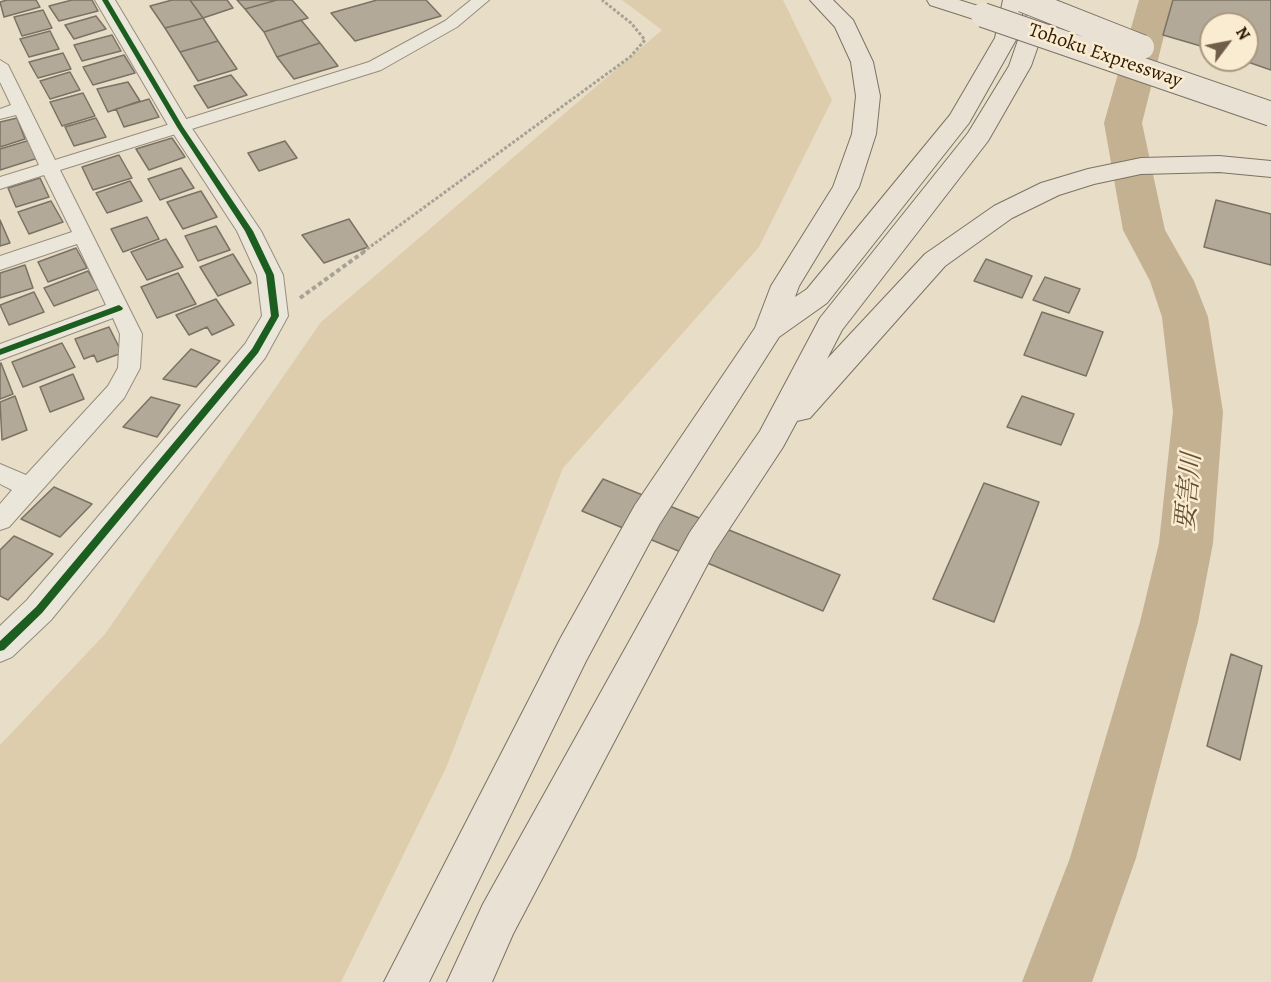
<!DOCTYPE html>
<html>
<head>
<meta charset="utf-8">
<style>
  body { margin:0 }
  #map { position:relative; width:1271px; height:982px; overflow:hidden; background:#e8ddc6; font-family:Alegreya,serif }
  canvas { display:block }
  .north { position:absolute; left:1199px; top:12px; width:60px; height:60px; box-sizing:border-box; background:#faecd0; border:2px solid #a99880; border-radius:50%; rotate:58deg; font-size:16px; font-weight:700; line-height:24px; text-align:center; color:#2f1a07 }
  .north::after { content:''; display:block; margin:auto; width:21px; height:27px; background:#705e4a; clip-path:polygon(50% 0,100% 100%,50% 72%,0 100%) }
</style>
</head>
<body>
<div id="map">
<canvas width="1271" height="982"></canvas>
<div class="north">N</div>
</div>
<script>
const ctx = document.querySelector('canvas').getContext('2d');
ctx.lineJoin = 'round';
function fill(path, color) {
  ctx.fillStyle = color;
  ctx.fill(path, 'evenodd');
}
function toPath(rows) {
  const path = new Path2D();
  for (const r of rows) {
    path.moveTo(r[0], r[1]);
    for (let i = 2; i < r.length; i += 2) path.lineTo(r[i], r[i + 1]);
  }
  return path;
}
function stroke(path, color, width, dash) {
  ctx.strokeStyle = color;
  ctx.lineWidth = width;
  ctx.lineCap = dash ? 'butt' : 'round';
  ctx.setLineDash(dash || []);
  ctx.stroke(path);
}
function label(font, color, halo, rows, align = 'center') {
  ctx.font = font + ' Alegreya,"Noto Serif JP",serif';
  ctx.lineWidth = 5;
  ctx.setLineDash([]);
  ctx.textBaseline = 'middle';
  ctx.strokeStyle = halo;
  ctx.fillStyle = color;
  for (const [text, x, y, turn = 0] of rows) {
    ctx.save();
    ctx.translate(x, y);
    ctx.rotate((+turn || 0) * Math.PI / 180);
    ctx.textAlign = isNaN(turn) ? turn : align;
    if (halo) ctx.strokeText(text, 0, 0);
    ctx.fillText(text, 0, 0);
    ctx.restore();
  }
}
const green = toPath([
  [622,0,783,0,832,100,759,247,563,468,446,768,341,982,0,982,0,745,105,634,321,322,662,30]
]);
const river = toPath([
  [1139,0,1173,0,1142,123,1165,230,1194,281,1208,317,1223,412,1213,543,1198,622,1136,858,1092,982,1022,982,1070,858,1140,622,1159,543,1173,412,1162,317,1150,281,1123,230,1104,123,1139,0]
]);
const building = toPath([
  [7,0,36,0,40,7,4,17,0,2,7,0],
  [72,0,92,0,98,11,59,21,49,6,72,0],
  [172,0,190,0,203,18,165,28,150,6,172,0],
  [190,0,227,0,233,8,203,18,190,0],
  [237,0,277,0,245,9,237,0],
  [277,0,292,0,308,18,264,32,245,9,277,0],
  [377,0,426,0,441,16,355,41,331,13,377,0],
  [1173,0,1271,0,1271,70,1242,60,1247,60,1247,24,1211,24,1211,49,1163,35,1173,0],
  [43,10,52,28,22,36,14,17,43,10],
  [96,16,106,29,74,39,65,25,96,16],
  [203,18,218,41,180,52,165,28,203,18],
  [301,20,320,43,277,57,264,32,301,20],
  [50,31,59,49,29,57,20,39,50,31],
  [112,35,121,51,82,61,74,45,112,35],
  [218,41,237,69,198,81,180,52,218,41],
  [320,43,338,66,294,79,277,57,320,43],
  [63,53,71,69,38,78,29,62,63,53],
  [124,55,135,73,93,85,83,67,124,55],
  [70,72,80,90,50,99,40,81,70,72],
  [231,75,247,95,208,108,194,86,231,75],
  [128,82,140,101,108,112,97,89,128,82],
  [83,93,95,116,62,126,50,102,83,93],
  [149,99,159,117,124,127,116,109,149,99],
  [17,118,25,139,0,147,0,122,17,118],
  [96,118,106,137,74,146,65,127,96,118],
  [172,138,185,157,149,170,136,149,172,138],
  [30,140,38,158,0,170,0,149,30,140],
  [285,141,297,158,259,171,248,153,285,141],
  [119,155,132,178,93,190,82,167,119,155],
  [181,168,194,188,160,200,148,179,181,168],
  [40,178,49,197,16,207,8,188,40,178],
  [130,181,142,201,107,213,96,193,130,181],
  [201,191,217,217,183,229,167,202,201,191],
  [1216,200,1271,214,1271,265,1204,247,1216,200],
  [51,201,63,222,29,234,18,212,51,201],
  [147,217,159,239,123,252,111,229,147,217],
  [349,219,368,247,324,263,302,235,349,219],
  [0,220,10,243,0,246,0,220],
  [216,226,230,250,198,261,185,236,216,226],
  [166,239,183,267,147,280,131,252,166,239],
  [76,248,87,268,48,282,38,262,76,248],
  [233,254,251,283,218,296,200,267,233,254],
  [986,259,1032,276,1022,298,974,281,986,259],
  [25,265,33,288,0,298,0,273,25,265],
  [88,271,99,289,54,306,44,288,88,271],
  [178,273,196,304,157,318,141,287,178,273],
  [1045,277,1080,289,1069,313,1033,300,1045,277],
  [34,292,44,312,9,325,0,305,34,292],
  [216,299,234,325,212,335,207,327,189,335,176,315,216,299],
  [1042,312,1103,332,1086,376,1024,355,1042,312],
  [109,327,122,353,97,362,94,355,84,359,75,339,109,327],
  [62,343,75,367,23,387,12,362,62,343],
  [191,349,220,361,196,387,163,379,191,349],
  [1,363,13,394,0,399,0,364,1,363],
  [73,374,84,399,50,412,40,387,73,374],
  [15,396,27,430,2,440,0,402,15,396],
  [1022,396,1074,414,1061,445,1007,427,1022,396],
  [151,397,180,405,157,437,123,427,151,397],
  [603,479,840,575,823,611,582,511,603,479],
  [984,483,1039,502,994,622,933,599,984,483],
  [54,487,92,504,60,537,21,519,54,487],
  [14,536,53,554,8,600,0,596,0,550,14,536],
  [1231,654,1262,666,1240,760,1207,746,1231,654]
]);
const pathFar1 = toPath([
  [363,252,630,57,645,40,631,23,602,0]
]);
const path = toPath([
  [300,298,365,251]
]);
const minor = toPath([
  [471,0,489,0,457,27,381,70,60,170,142,334,140,368,124,398,9,527,0,530,0,504,12,490,0,484,0,464,26,475,108,386,118,368,120,334,113,318,0,360,0,344,106,305,77,244,0,270,0,256,72,232,44,175,0,189,0,177,39,165,16,115,0,119,0,109,11,105,0,82,0,60,8,65,55,160,369,62,445,21,471,0]
]);
const tertiary = toPath([
  [95,0,115,0,191,127,261,231,283,275,288,316,265,358,51,620,12,657,0,662,0,626,27,600,245,344,262,316,257,275,237,231,169,127,95,0]
]);
const motorway = toPath([
  [810,0,833,0,853,20,873,62,880,96,876,134,859,187,799,286,795,297,807,289,950,115,995,38,1003,0,1025,0,1017,38,969,123,827,303,779,337,659,525,586,661,429,982,384,982,560,639,635,505,755,328,771,286,833,187,852,134,856,96,851,62,835,27,810,0],
  [927,0,959,0,991,10,994,15,991,20,983,22,930,5,927,0],
  [1032,0,1054,0,1031,66,988,141,842,330,827,359,925,254,994,206,1041,183,1088,169,1141,158,1219,156,1271,161,1271,177,1219,172,1141,174,1094,184,1059,195,1012,218,945,266,810,418,797,421,783,447,714,552,513,934,492,982,447,982,483,904,690,532,760,431,820,318,968,133,1009,66,1032,0]
]);
const motorwayBridge = toPath([
  [1023,0,1142,47],
  [983,15,1271,114]
]);
const cycleway = toPath([
  [102,0,108,0,183,127,253,231,274,275,279,316,258,353,42,613,4,650,0,651,0,641,36,607,252,349,271,316,266,275,245,231,177,127,102,0],
  [119,305,123,308,122,310,0,355,0,349,119,305]
]);
const farStreetnames = [
  ["Tohoku Expressway",1105,56,19]
];
const waterNames = [
  ["要害川",1190,492,-85]
];
fill(green, '#decdad');
fill(river, '#c3b192');
fill(building, '#b2a999');
stroke(building, '#7b7264', 1.5);
stroke(minor, '#968d7d', 2);
stroke(tertiary, '#968d7d', 2);
stroke(motorway, '#7b7264', 2);
stroke(pathFar1, '#a7a196', 3, [3, 2]);
stroke(path, '#a7a196', 4, [4.5, 3]);
fill(minor, '#ebe6da');
fill(tertiary, '#ebe6da');
fill(motorway, '#e8e1d4');
stroke(motorwayBridge, '#7b7264', 26, []);
stroke(motorwayBridge, '#e8e1d4', 24);
fill(cycleway, '#1b5e20');
label('20px', '#2f1a07', '#faecd0', farStreetnames);
label('italic 26px', '#644f35', '#faecd0', waterNames);
</script>
</body>
</html>
